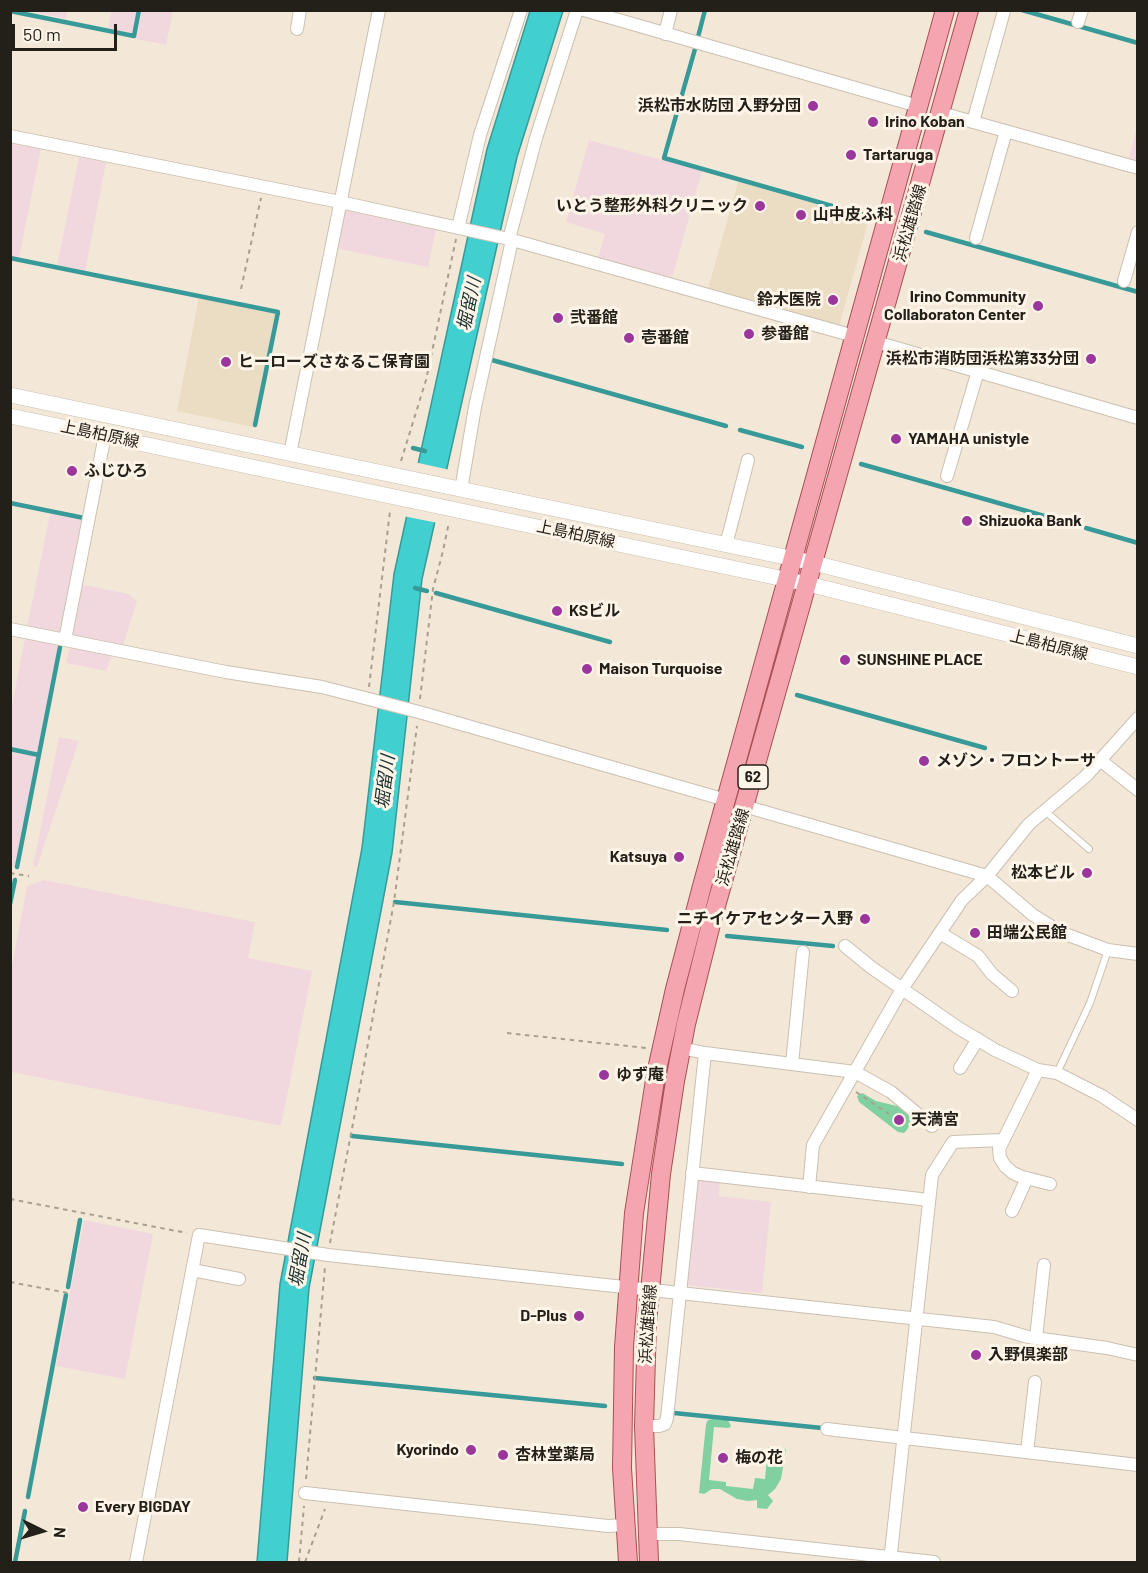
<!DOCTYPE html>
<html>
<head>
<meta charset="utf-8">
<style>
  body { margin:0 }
  #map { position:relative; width:1148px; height:1573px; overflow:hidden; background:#f3e8d7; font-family:Barlow,sans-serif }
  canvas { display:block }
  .frame { position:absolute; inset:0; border:12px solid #231f19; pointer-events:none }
  .north { position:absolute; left:12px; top:1501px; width:60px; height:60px; -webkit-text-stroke:4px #fef5e8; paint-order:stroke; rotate:95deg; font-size:16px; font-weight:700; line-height:24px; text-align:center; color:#231f19 }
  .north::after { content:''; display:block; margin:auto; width:21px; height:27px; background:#231f19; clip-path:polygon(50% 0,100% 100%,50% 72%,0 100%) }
  .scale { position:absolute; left:12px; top:24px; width:105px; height:27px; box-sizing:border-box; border:3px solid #231f19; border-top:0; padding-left:8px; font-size:18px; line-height:21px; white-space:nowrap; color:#231f19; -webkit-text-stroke:4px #fef5e8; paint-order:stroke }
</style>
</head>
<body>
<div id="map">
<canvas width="1148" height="1573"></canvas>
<div class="frame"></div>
<div class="north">N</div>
<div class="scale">50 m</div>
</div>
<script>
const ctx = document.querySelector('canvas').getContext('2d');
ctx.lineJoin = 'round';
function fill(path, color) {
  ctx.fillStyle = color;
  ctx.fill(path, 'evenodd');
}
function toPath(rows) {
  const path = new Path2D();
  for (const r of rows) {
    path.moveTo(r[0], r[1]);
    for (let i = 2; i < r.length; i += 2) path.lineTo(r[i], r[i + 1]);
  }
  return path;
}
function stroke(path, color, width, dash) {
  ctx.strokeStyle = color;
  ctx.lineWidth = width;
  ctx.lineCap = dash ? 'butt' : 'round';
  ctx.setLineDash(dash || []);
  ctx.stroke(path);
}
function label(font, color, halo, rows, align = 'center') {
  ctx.font = font + ' Barlow,"Noto Sans JP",sans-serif';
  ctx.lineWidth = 6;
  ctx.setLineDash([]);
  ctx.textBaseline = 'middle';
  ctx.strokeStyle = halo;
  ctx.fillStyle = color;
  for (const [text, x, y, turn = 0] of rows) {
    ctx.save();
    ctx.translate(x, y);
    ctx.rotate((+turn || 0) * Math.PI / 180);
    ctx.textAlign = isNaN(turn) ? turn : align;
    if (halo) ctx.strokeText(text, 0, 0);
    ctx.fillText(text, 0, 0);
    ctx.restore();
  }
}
const built = toPath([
  [738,182,869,219,839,326,708,289],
  [199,297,276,312,253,427,177,411]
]);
const industrial = toPath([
  [142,10,173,11,166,45,136,39],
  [30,11,30,10,68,11,66,19],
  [111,11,137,11,133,33,108,28],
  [1137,127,1137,163,1128,161],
  [589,140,702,171,672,278,598,258,605,234,566,222],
  [11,143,41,149,19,258,11,257],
  [79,157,106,162,85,272,57,266],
  [342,209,436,230,428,267,334,248],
  [50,514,82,520,60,634,27,627],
  [80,584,128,594,137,601,123,646,71,636],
  [25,638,58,644,37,752,11,747,11,711],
  [70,646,112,655,106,671,66,663],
  [59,737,79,741,37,867,33,866],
  [10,751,37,756,15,867,10,866],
  [44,880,255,922,248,958,312,971,281,1126,11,1072,11,971,27,886],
  [699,1178,720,1181,719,1196,771,1202,762,1293,684,1285,695,1182],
  [84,1220,153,1234,125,1379,56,1366]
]);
const green = toPath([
  [862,1093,876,1101,897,1106,910,1114,912,1122,906,1131,904,1133,898,1132,859,1102,857,1096],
  [712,1419,728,1420,731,1426,729,1428,714,1427,709,1480,726,1482,726,1486,753,1489,755,1478,765,1479,768,1447,786,1449,781,1479,775,1489,768,1495,773,1501,767,1509,757,1508,757,1500,748,1501,737,1499,720,1489,712,1489,704,1494,699,1493,706,1424,708,1420]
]);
const water = toPath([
  [530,11,563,11,517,157,422,579,392,853,309,1288,287,1562,257,1562,280,1284,362,848,394,574,487,149,530,11]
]);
const pier = toPath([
  [414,462,450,470,438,523,403,516]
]);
const stream = toPath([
  [1022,10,1138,43],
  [10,11,134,36,139,10],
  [698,37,705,10],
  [695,49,664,158,867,216],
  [926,232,1138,292],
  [10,258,278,312,255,425],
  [492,360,726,426],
  [740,430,802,447],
  [413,448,425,451],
  [861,464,1069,523],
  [10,503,84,518],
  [1086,528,1138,543],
  [415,588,427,591],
  [436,593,610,642],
  [797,695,985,748],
  [10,749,39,755],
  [17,867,60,647],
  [395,902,667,930],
  [10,904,15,880],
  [727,936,833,946],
  [352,1136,622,1164],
  [68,1287,80,1220],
  [315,1378,605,1406],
  [674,1413,822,1428],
  [28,1497,66,1295],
  [15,1562,25,1511]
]);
const path = toPath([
  [241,289,261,198],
  [401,461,426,380,456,239],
  [369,687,390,511],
  [420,699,433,589,443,551,449,522],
  [10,873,29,876],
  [507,1033,646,1048],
  [856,1092,889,1114],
  [10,1199,187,1233],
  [330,1243,360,1087,394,902,417,726],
  [10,1282,68,1293],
  [306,1479,325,1267],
  [299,1562,304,1506],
  [305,1562,325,1509]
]);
const service = toPath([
  [1045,811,1089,849],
  [1057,1073,1090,1003,1108,950]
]);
const minor = toPath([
  [584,10,918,106],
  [1078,22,1082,10],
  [297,29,300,10],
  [665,34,671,10],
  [941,113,1138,168],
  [973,122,1004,11],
  [10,136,340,202,509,239,854,336],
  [458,228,480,135,521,10],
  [976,238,1006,131],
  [509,239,536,138,577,10],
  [1124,281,1138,232],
  [876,342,1138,418],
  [290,454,379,10],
  [947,476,978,371],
  [461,490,475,407,512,240],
  [726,545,748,460],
  [10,629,226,672,322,687,419,712,726,800],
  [65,640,105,435],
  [1100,760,1138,790],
  [744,806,987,876,1033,915,1060,932,1108,950,1138,954],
  [940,933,978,956,992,974,1012,991],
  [845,946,872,968,957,1027,995,1050,1038,1070,1057,1073,1102,1096,1138,1120],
  [681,1048,705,1053,855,1072,891,1092,932,1126],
  [792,1064,803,952],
  [960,1068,978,1039],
  [1038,1070,999,1149,1000,1158,1005,1166,1013,1173,1022,1177,1050,1184],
  [692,1173,929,1200],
  [809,1187,813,1145,902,989,962,900,987,876,1029,824,1086,776,1138,718],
  [1012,1211,1027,1178],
  [192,1270,239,1279],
  [1036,1338,1044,1265],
  [644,1426,659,1426,665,1424,667,1418,705,1053],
  [827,1429,1138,1465],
  [1027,1452,1035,1382],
  [305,1493,608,1526,625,1525],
  [648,1534,679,1534,934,1562],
  [136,1562,199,1235,328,1255,994,1327,1028,1337,1107,1348,1138,1355],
  [890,1562,932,1175,953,1142,1001,1140]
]);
const tertiary = toPath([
  [10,395,814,563,1138,646],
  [10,416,808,584,1138,667]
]);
const primary = toPath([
  [628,1562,622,1468,624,1347,634,1213,656,1074,675,989,702,886,945,10],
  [649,1562,644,1426,647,1323,661,1174,675,1081,686,1024,712,920,969,10]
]);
const markers = [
  [813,106,6,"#9b369c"],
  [873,122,6,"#9b369c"],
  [851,155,6,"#9b369c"],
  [760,206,6,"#9b369c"],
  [801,215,6,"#9b369c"],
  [833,300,6,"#9b369c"],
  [1038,306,6,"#9b369c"],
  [558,318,6,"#9b369c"],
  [749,334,6,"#9b369c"],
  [629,338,6,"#9b369c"],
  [1091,359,6,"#9b369c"],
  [226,362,6,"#9b369c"],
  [896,439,6,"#9b369c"],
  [72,471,6,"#9b369c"],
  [967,521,6,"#9b369c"],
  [557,611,6,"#9b369c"],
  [845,660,6,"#9b369c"],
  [587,669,6,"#9b369c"],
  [924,761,6,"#9b369c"],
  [679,857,6,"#9b369c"],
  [1087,873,6,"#9b369c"],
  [865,919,6,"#9b369c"],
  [975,933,6,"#9b369c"],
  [604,1075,6,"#9b369c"],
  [899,1120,6,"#9b369c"],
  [579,1316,6,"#9b369c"],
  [976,1355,6,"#9b369c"],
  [471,1450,6,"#9b369c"],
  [503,1455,6,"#9b369c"],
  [723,1458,6,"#9b369c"],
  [83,1507,6,"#9b369c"]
];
const shields = [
  [753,777,30]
];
const shieldNames = [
  ["62",753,777]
];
const poiNames = [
  ["浜松市水防団 入野分団",801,106,"right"],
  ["Irino Koban",885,122],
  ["Tartaruga",863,155],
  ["いとう整形外科クリニック",748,206,"right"],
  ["山中皮ふ科",813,215],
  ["Irino Community",1026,297,"right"],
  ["Collaboraton Center",1026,315,"right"],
  ["鈴木医院",821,300,"right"],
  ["弐番館",570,318],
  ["参番館",761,334],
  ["壱番館",641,338],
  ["浜松市消防団浜松第33分団",1079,359,"right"],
  ["ヒーローズさなるこ保育園",238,362],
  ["YAMAHA unistyle",908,439],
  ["ふじひろ",84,471],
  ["Shizuoka Bank",979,521],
  ["KSビル",569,611],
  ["SUNSHINE PLACE",857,660],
  ["Maison Turquoise",599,669],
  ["メゾン・フロントーサ",936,761],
  ["Katsuya",667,857,"right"],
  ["松本ビル",1075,873,"right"],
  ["ニチイケアセンター入野",853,919,"right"],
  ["田端公民館",987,933],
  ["ゆず庵",616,1075],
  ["天満宮",911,1120],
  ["D-Plus",567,1316,"right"],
  ["入野倶楽部",988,1355],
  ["Kyorindo",459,1450,"right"],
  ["杏林堂薬局",515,1455],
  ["梅の花",735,1458],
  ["Every BIGDAY",95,1507]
];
const streetNames = [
  ["浜松雄踏線",910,223,-74],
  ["上島柏原線",100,434,12],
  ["上島柏原線",576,534,12],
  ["上島柏原線",1049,645,14],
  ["浜松雄踏線",733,847,-74],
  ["浜松雄踏線",648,1324,-86]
];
const waterNames = [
  ["堀留川",469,304,-78],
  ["堀留川",385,782,-83],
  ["堀留川",300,1260,-80]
];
fill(built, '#ebdcc4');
fill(industrial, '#f1d8df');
fill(green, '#80d0a0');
fill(water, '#41cfcf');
stroke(water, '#389a98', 1.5);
fill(pier, '#f3e8d7');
stroke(stream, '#389a98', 4.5);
stroke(service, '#cbc0b0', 8);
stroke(minor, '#cbc0b0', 14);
stroke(tertiary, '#cbc0b0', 16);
stroke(primary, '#a84f58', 20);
stroke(path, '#a79f92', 2, [4.5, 4.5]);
stroke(service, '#fff', 6);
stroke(minor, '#fff', 12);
stroke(tertiary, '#fff', 15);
stroke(primary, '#f5a5af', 18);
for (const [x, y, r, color] of markers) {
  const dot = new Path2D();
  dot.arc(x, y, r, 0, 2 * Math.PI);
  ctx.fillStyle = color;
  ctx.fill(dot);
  stroke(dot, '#fef5e8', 2);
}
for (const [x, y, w] of shields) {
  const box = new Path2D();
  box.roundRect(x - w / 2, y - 12, w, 24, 4.5);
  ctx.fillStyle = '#fef5e8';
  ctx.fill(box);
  stroke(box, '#231f19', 1.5);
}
label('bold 15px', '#231f19', null, shieldNames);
label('bold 16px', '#231f19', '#fef5e8', poiNames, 'left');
label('16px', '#231f19', '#fef5e8', streetNames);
label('italic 18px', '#183030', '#fef5e8', waterNames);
</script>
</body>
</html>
